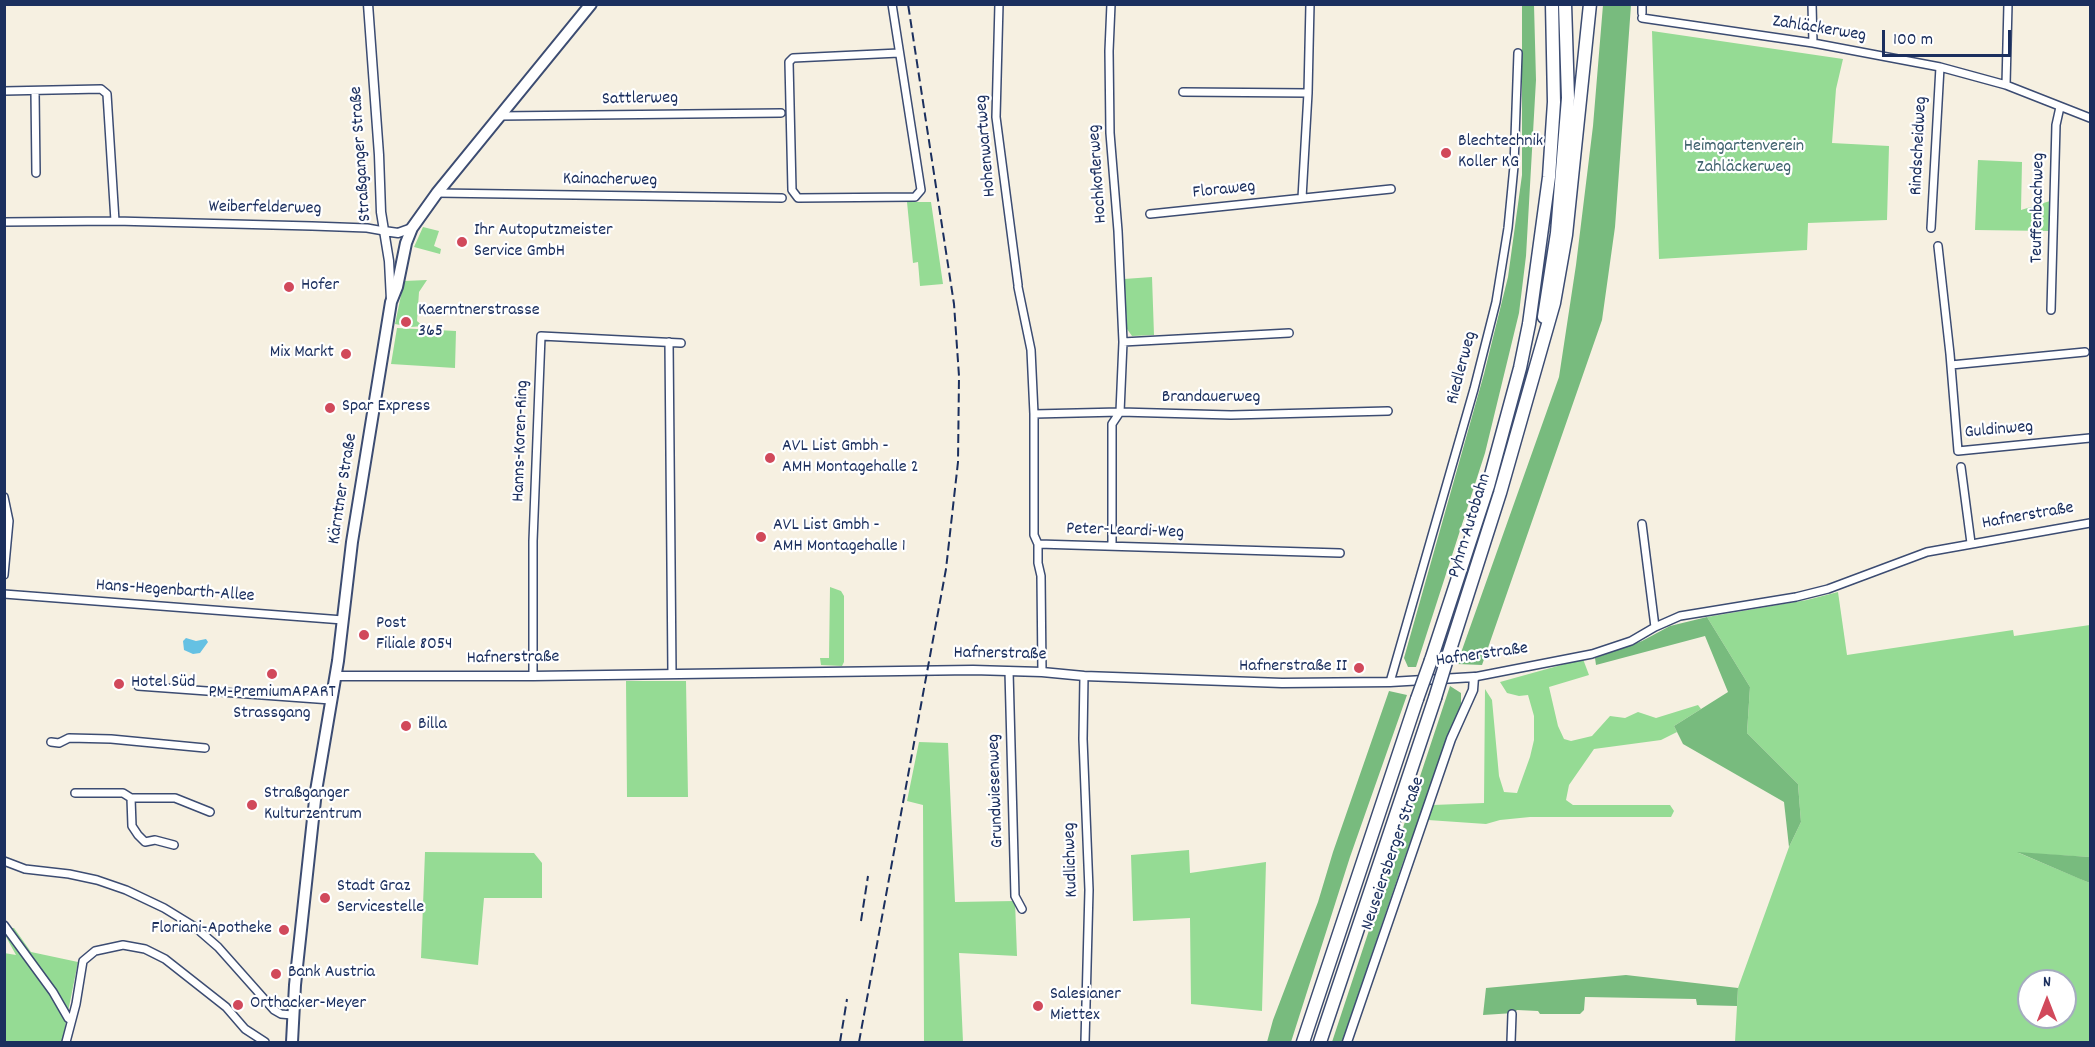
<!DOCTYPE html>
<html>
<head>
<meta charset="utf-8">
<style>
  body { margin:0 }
  #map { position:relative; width:2095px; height:1047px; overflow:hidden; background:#f6f0e1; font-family:Dekko,sans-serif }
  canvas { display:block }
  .frame { position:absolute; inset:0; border:6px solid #1b2f5e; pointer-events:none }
  .north { position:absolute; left:2017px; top:969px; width:60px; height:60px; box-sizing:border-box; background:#fff; border:2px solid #a4acbf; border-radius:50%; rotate:0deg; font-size:16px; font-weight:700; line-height:24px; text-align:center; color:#1b2f5e }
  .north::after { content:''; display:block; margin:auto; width:21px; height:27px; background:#d1495b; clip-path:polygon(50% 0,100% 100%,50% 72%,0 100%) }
  .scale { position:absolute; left:1882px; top:30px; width:129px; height:27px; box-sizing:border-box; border:3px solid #1b2f5e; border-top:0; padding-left:8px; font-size:18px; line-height:21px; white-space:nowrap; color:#1b2f5e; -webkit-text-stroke:4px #fff; paint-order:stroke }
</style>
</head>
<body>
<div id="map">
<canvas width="2095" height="1047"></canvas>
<div class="frame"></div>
<div class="north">N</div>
<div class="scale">100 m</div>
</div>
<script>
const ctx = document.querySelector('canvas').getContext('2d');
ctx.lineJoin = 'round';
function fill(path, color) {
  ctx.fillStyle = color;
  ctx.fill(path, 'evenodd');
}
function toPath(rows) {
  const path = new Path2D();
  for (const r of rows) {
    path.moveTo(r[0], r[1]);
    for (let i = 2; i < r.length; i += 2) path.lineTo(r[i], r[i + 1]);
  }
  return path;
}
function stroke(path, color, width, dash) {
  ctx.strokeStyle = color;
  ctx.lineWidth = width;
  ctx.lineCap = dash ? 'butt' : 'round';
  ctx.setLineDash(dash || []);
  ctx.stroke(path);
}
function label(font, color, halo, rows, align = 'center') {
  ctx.font = font + ' Dekko,sans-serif';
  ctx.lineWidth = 4.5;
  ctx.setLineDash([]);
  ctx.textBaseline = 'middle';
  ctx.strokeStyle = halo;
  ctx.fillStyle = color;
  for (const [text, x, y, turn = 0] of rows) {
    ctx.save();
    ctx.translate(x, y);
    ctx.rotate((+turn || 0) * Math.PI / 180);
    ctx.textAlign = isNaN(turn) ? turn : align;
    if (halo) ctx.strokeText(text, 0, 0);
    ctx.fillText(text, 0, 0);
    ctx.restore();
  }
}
const green = toPath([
  [1652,31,1843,59,1836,89,1832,143,1889,146,1887,220,1808,223,1807,250,1659,259],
  [1978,160,2022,162,2021,210,2050,201,2049,231,1975,230],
  [907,202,931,202,943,284,920,286,918,262,913,263],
  [423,227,439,231,434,246,441,249,440,254,414,247],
  [1152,277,1154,335,1132,336,1127,329,1124,279],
  [427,280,419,292,417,321,423,326,411,327,395,324,404,281],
  [397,328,456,331,455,368,391,364],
  [830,587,841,591,844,596,844,662,842,666,821,665,820,658,829,658],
  [1838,592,1847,655,2013,630,2014,636,2090,625,2090,857,2019,853,2090,883,2090,1042,1735,1042,1738,988,1789,847,1801,822,1798,784,1747,733,1750,687,1707,617,1807,600],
  [2029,981,2065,981,2065,1017,2029,1017],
  [1583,659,1589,675,1549,687,1558,726,1564,739,1571,741,1592,736,1610,716,1625,718,1638,712,1656,718,1698,705,1701,709,1674,726,1677,732,1661,740,1594,749,1569,785,1566,800,1573,805,1670,805,1674,811,1671,817,1530,817,1500,820,1486,824,1428,820,1433,805,1484,803,1485,689,1492,700,1499,776,1504,792,1517,793,1530,757,1534,740,1534,716,1528,695,1519,696,1507,693,1500,682],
  [626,681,686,681,688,797,627,797],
  [919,742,948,743,955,902,1015,901,1017,956,959,953,963,1042,924,1042,923,805,907,801],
  [1189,850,1190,873,1266,862,1262,1011,1191,1004,1190,918,1133,921,1131,855],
  [425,852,534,853,542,863,542,898,484,898,478,965,421,958],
  [5,928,14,928,31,952,78,962,62,1042,5,1042,4,953,16,955,5,935]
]);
const forest = toPath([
  [1522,5,1534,5,1536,80,1526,256,1519,313,1485,453,1416,667,1408,667,1404,658,1484,374,1508,277,1522,175],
  [1603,5,1631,5,1615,227,1602,320,1482,665,1457,664,1559,377,1576,265,1593,126],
  [1707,617,1750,687,1747,733,1798,784,1801,822,1789,847,1784,802,1683,744,1674,726,1728,692,1705,636,1596,665,1595,658,1642,641,1670,626],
  [1450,686,1461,693,1461,704,1403,862,1342,1042,1332,1042],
  [1389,691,1407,695,1350,857,1291,1042,1267,1042,1273,1020,1318,902,1333,852],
  [2017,852,2090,857,2090,883,2080,879],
  [1626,975,1738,988,1737,1006,1697,1005,1696,999,1585,997,1584,1010,1580,1014,1540,1014,1538,1011,1517,1010,1514,1013,1483,1015,1486,988]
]);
const water = toPath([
  [186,638,196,641,206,639,208,642,200,653,193,654,184,650,183,641]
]);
const minor = toPath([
  [892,4,921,190,915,197,798,198,792,190,789,62,793,58,899,53],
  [999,4,996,117,1018,285],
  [1111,4,1109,51,1110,133,1118,231,1123,342,1120,412,1112,424,1112,546],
  [1812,4,1813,43],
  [1642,13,1642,4],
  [1642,18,1813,43,1940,67,2006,85,2090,118],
  [2006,85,2008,4],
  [4,91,101,89,107,94,115,221],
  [35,91,36,173],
  [1183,92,1308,93,1302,198],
  [1308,93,1310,4],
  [499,116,781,113],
  [437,193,782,198],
  [1150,214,1391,189],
  [4,222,115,221,312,226,367,228,384,231],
  [1931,228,1940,67],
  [1938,246,1950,354,1958,451,2090,438],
  [1018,287,1031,350,1034,414,1120,412,1231,415,1388,411],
  [2051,310,2056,125,2060,107],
  [669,342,672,674],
  [1123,342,1289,333],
  [1951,365,2085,352],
  [1034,414,1034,535,1038,544],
  [1961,467,1971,543],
  [4,497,9,521,4,575],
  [1642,524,1655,627],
  [4,594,343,620],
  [1009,671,1015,896,1022,909],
  [1042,672,1041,576,1038,563,1038,544,1340,553],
  [533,676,533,541,541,336,681,343],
  [1084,676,1083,739,1089,890,1085,1042],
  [1474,677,1592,654,1631,641,1655,627,1680,616,1796,597,1828,589,1927,552,2090,523],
  [1390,682,1474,389,1496,302,1508,228,1514,166,1518,53],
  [138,686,331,700],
  [51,742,59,743,69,738,111,739,205,748],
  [75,793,123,793,131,798,175,798,210,812],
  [131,798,132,826,138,835,145,842,155,840,174,845],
  [4,861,25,869,69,874,97,880,126,890,164,908,195,927,218,947,274,1010,281,1014,292,1015],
  [4,925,53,992,68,1018,71,1020],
  [66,1042,76,1004,83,961,95,951,123,945,145,949,165,959,226,1007,245,1029,265,1042],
  [1511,1042,1512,1014]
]);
const tertiary = toPath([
  [368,4,379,155,381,212,389,261,391,300],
  [384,231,398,233,412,228],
  [335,676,533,676,973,670,1042,672,1084,676,1282,683,1390,682,1474,677,1473,690,1451,739,1347,1042]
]);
const primary = toPath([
  [292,1042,295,985,316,791,338,661,352,542,391,302,397,287,406,243,412,228,437,193,591,4]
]);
const motorway = toPath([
  [1544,317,1557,233,1568,98,1565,4],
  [1447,659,1500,493,1554,303,1566,235,1590,4],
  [1431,660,1488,486,1520,368,1529,324,1549,177,1554,102,1552,4],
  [1303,1042,1417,699],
  [1320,1042,1435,698]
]);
const rail = toPath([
  [861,921,868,876],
  [840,1042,847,999],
  [859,1042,946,569,958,462,959,376,954,304,908,4]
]);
const motorwayBridge = toPath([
  [1435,698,1447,659],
  [1417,699,1431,660]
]);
const markers = [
  [1446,153,6,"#d1495b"],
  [462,242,6,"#d1495b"],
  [289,287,6,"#d1495b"],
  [406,322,6,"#d1495b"],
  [346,354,6,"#d1495b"],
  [330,408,6,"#d1495b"],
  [770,458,6,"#d1495b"],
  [761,537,6,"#d1495b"],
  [364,635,6,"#d1495b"],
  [1359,668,6,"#d1495b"],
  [272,674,6,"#d1495b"],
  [119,684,6,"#d1495b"],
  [406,726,6,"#d1495b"],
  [252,805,6,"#d1495b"],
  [325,898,6,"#d1495b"],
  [284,930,6,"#d1495b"],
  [276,974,6,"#d1495b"],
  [238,1005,6,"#d1495b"],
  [1038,1006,6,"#d1495b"]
];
const streetNames = [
  ["Zahläckerweg",1819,30,9],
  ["Sattlerweg",640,100,-1],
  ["Hohenwartweg",987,146,-95],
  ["Rindscheidweg",1920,146,-87],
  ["Straßganger Straße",362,154,-94],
  ["Hochkoflerweg",1099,174,-94],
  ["Kainacherweg",610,181,1],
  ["Floraweg",1224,191,-6],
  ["Teuffenbachweg",2039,208,-89],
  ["Weiberfelderweg",265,209,1],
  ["Riedlerweg",1463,368,-75],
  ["Brandauerweg",1211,399],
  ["Guldinweg",1999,431,-5],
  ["Hanns-Koren-Ring",522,441,-88],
  ["Kärntner Straße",344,489,-81],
  ["Hafnerstraße",2028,517,-10],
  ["Pyhrn Autobahn",1471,526,-73],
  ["Peter-Leardi-Weg",1125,532,2],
  ["Hans-Hegenbarth-Allee",175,592,4],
  ["Hafnerstraße",1000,655,1],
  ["Hafnerstraße",1482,656,-8],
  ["Hafnerstraße",513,659,-1],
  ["Grundwiesenweg",997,791,-92],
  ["Neuseiersberger Straße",1394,854,-71],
  ["Kudlichweg",1072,860,-92]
];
const poiNames = [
  ["Blechtechnik",1458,143],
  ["Koller KG",1458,164],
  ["Ihr Autoputzmeister",474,232],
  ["Service GmbH",474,253],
  ["Hofer",301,287],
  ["Kaerntnerstrasse",418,312],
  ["365",418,333],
  ["Mix Markt",334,354,"right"],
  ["Spar Express",342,408],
  ["AVL List Gmbh -",782,448],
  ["AMH Montagehalle 2",782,469],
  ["AVL List Gmbh -",773,527],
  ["AMH Montagehalle 1",773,548],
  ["Post",376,625],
  ["Filiale 8054",376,646],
  ["Hafnerstraße II",1347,668,"right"],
  ["Hotel Süd",131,684],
  ["PM-PremiumAPART",272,694,"center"],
  ["Strassgang",272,715,"center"],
  ["Billa",418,726],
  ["Straßganger",264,795],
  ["Kulturzentrum",264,816],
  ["Stadt Graz",337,888],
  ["Servicestelle",337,909],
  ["Floriani-Apotheke",272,930,"right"],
  ["Bank Austria",288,974],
  ["Salesianer",1050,996],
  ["Miettex",1050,1017],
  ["Orthacker-Meyer",250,1005]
];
const parkNames = [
  ["Heimgartenverein",1744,148],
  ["Zahläckerweg",1744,169]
];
fill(green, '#95db94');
fill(forest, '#78bb7e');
fill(water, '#65c1e3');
stroke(minor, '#3c4c72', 10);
stroke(tertiary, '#3c4c72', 11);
stroke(primary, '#3c4c72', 14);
stroke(motorway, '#3c4c72', 15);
stroke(minor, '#fff', 7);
stroke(tertiary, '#fff', 8);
stroke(primary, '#fff', 10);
stroke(motorway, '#fff', 12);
stroke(rail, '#1b2f5e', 2, [9, 4.5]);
stroke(motorwayBridge, '#3c4c72', 15, []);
stroke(motorwayBridge, '#fff', 12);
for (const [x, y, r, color] of markers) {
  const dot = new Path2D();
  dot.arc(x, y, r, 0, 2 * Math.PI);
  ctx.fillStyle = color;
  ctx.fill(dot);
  stroke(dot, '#fff', 2);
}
label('18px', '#1b2f5e', '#fff', streetNames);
label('18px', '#1b2f5e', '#fff', poiNames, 'left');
label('18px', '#40636e', '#fff', parkNames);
</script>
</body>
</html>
